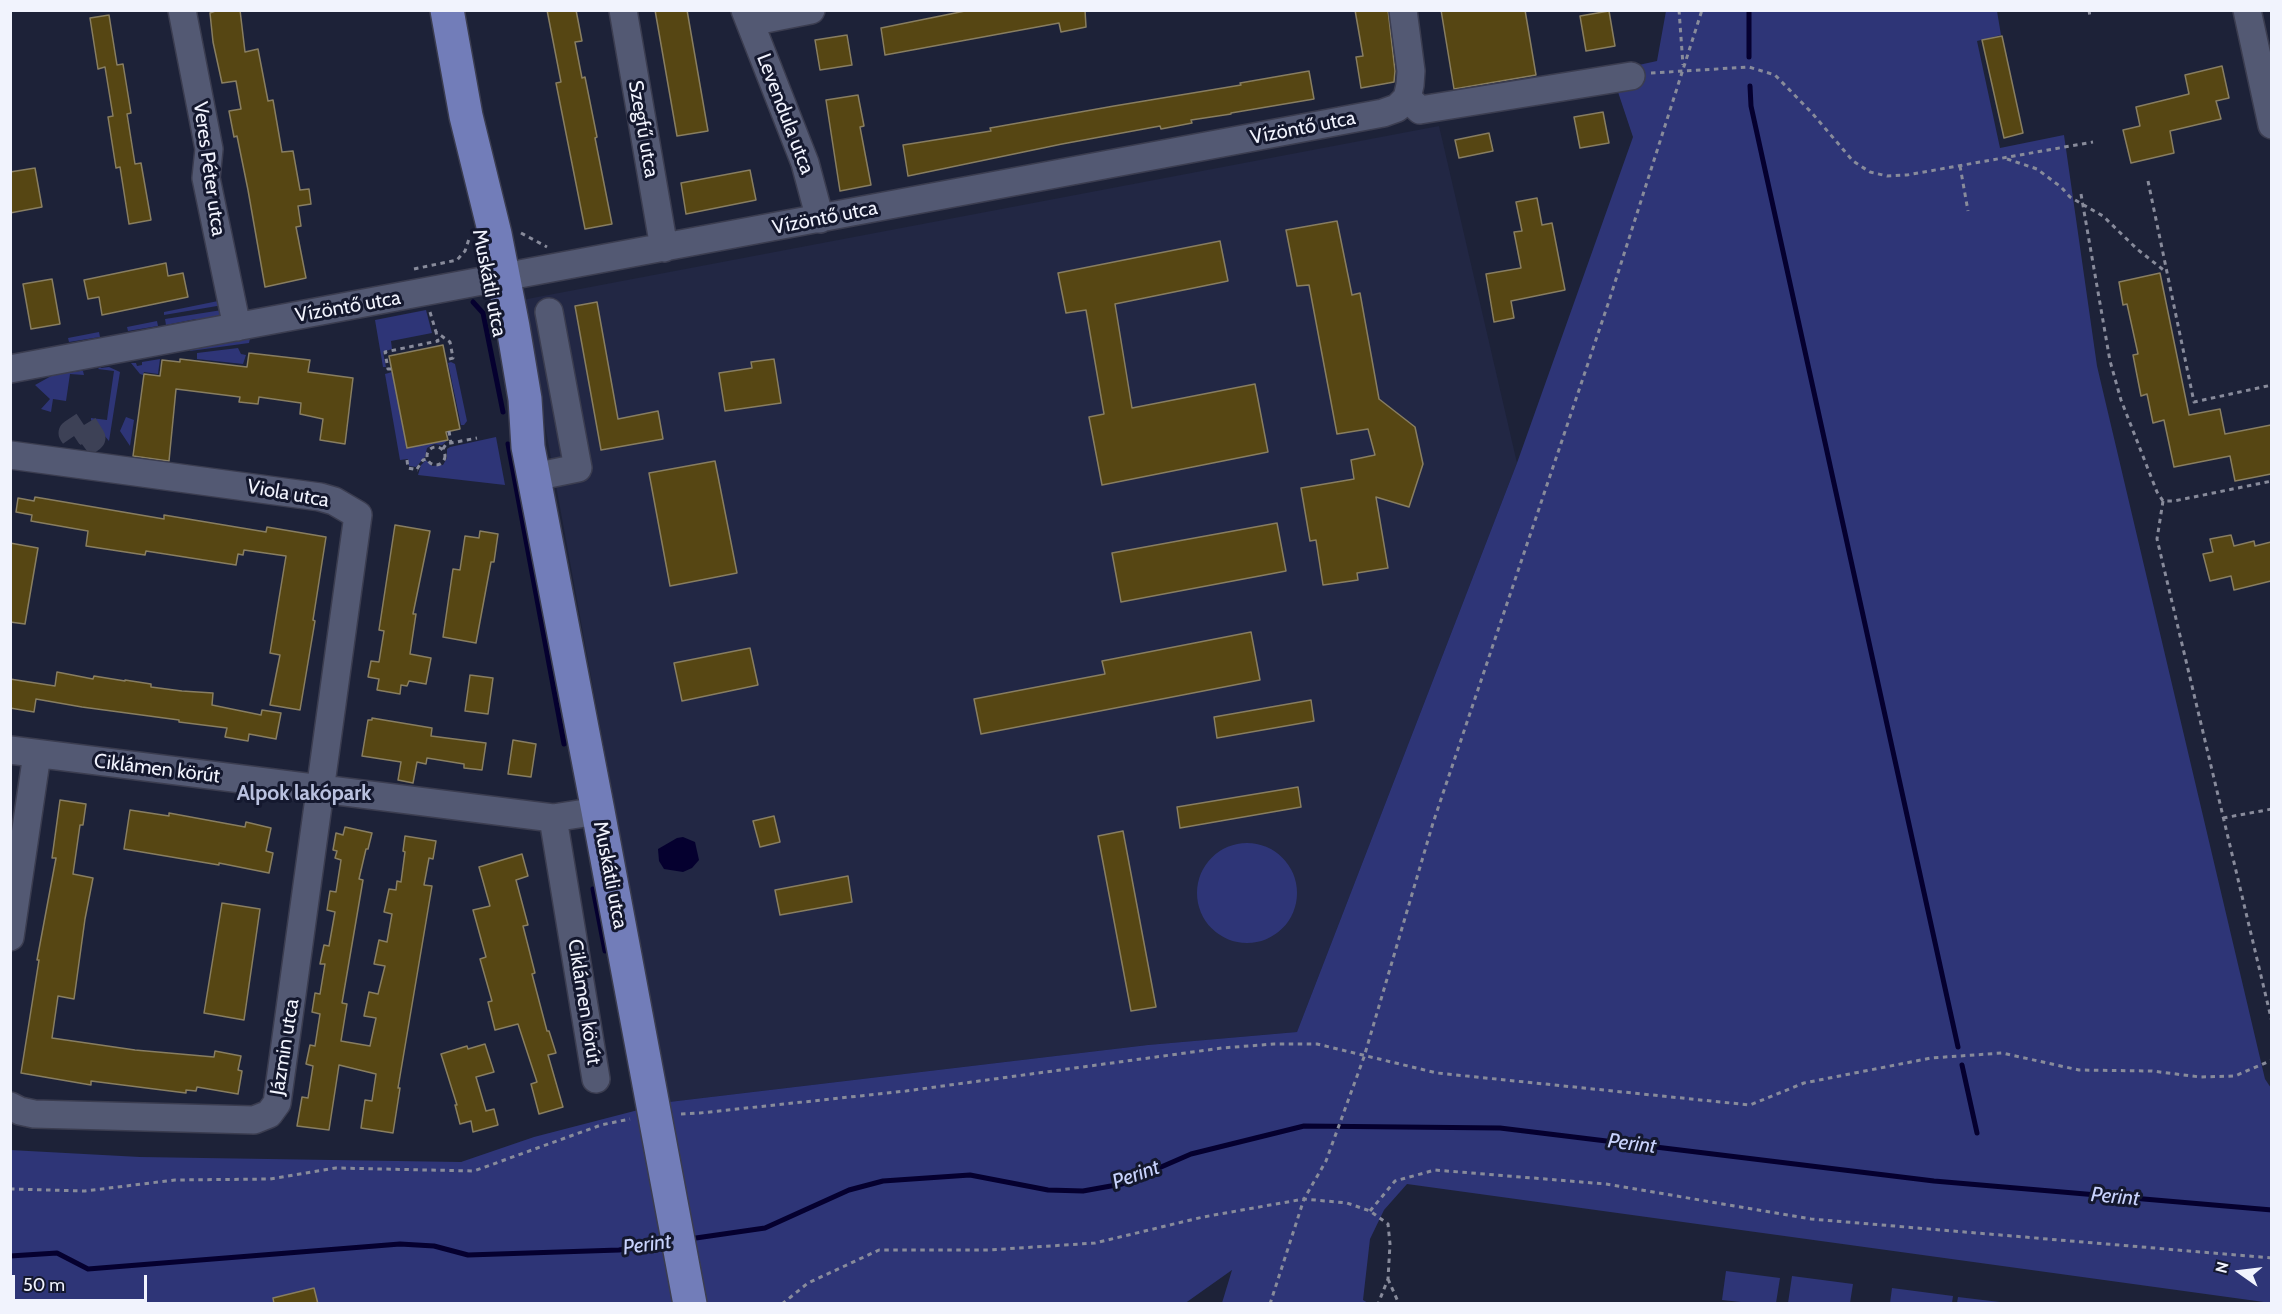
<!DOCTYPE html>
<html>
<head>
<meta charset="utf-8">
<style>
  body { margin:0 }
  #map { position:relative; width:2282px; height:1314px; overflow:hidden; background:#1d2238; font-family:Cabin,sans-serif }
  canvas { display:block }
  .frame { position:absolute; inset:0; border:12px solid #f1f3fd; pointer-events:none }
  .north { position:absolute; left:2210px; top:1242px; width:60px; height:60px; -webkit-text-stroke:4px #14182e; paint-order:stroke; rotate:284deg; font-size:16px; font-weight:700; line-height:24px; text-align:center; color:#f1f3fd }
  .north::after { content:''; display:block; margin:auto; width:21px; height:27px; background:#f1f3fd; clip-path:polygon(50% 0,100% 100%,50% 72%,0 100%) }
  .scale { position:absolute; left:12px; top:1275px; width:135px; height:27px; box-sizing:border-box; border:3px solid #f1f3fd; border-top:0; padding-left:8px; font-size:18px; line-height:21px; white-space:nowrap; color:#f1f3fd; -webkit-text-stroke:4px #14182e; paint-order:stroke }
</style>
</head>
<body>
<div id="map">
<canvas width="2282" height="1314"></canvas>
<div class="frame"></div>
<div class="north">N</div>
<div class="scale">50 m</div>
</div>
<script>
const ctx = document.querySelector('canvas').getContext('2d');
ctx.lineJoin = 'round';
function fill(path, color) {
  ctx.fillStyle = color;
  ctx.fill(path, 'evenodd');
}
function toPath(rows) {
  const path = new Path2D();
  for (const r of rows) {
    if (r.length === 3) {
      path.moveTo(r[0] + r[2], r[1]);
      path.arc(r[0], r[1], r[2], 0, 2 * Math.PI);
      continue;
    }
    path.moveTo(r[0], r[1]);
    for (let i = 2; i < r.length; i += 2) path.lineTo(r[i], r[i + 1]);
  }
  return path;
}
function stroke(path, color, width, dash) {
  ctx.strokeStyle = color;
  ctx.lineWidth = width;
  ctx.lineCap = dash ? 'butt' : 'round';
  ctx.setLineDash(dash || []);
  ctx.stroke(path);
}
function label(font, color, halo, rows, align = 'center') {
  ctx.font = font + ' Cabin,sans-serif';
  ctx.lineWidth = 6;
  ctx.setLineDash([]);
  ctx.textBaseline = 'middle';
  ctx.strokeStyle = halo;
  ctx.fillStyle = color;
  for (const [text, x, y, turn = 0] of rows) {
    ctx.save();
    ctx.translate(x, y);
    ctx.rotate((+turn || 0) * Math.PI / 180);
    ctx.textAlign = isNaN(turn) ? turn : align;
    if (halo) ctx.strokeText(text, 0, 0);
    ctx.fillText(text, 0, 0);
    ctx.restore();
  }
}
const built = toPath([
  [1439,126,1517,463,1297,1032,1148,1045,669,1102,522,300]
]);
const green = toPath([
  [1666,11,1997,11,2001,35,1977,41,2000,148,2064,135,2097,366,2265,1079,2271,1088,2271,1303,1407,1184,1384,1210,1370,1239,1363,1300,1368,1303,1222,1303,1232,1270,1184,1304,11,1303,10,1150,140,1157,461,1162,534,1137,669,1102,1148,1045,1297,1032,1517,463,1633,137,1611,71,1657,61],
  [223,300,223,305,164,315,164,312],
  [222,310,219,319,198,325,196,319,166,325,165,319],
  [426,310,432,333,391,341,392,349,383,352,386,367,383,367,375,320],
  [157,321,158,326,128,331,127,327],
  [99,332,100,337,69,342,68,338],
  [251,334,249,343,190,351,191,348],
  [238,348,241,354,246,355,243,364,197,359,197,353],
  [160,359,158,374,144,372,143,375,140,374,131,363,136,363,137,366,142,365,142,362],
  [451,362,455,364,467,421,464,425,461,425,448,363],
  [100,367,101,368,109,367,120,372,109,441,91,420,91,418,107,420,108,412,114,371,98,369],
  [80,371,83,371,84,375,70,374,66,401,53,399,51,412,41,409,50,399,35,385,53,375],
  [392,372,407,448,448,440,442,445,434,444,427,448,425,457,416,467,409,466,408,459,400,460,385,374],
  [126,417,134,420,130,446,120,431],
  [496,437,505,485,418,475,421,465,426,460,432,466,443,465,447,458,447,449,450,447],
  [1247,893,50],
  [1726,1271,1780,1278,1776,1303,1750,1303,1722,1300],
  [1792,1276,1853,1284,1850,1303,1788,1303],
  [1892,1288,1953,1296,1952,1303,1890,1303],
  [1958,1297,2008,1303,1957,1303]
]);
const water = toPath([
  [683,837,695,842,699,860,692,868,683,872,664,869,659,861,658,849,677,838]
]);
const stream = toPath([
  [1749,57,1749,10],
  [1750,86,1751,106,1958,1047],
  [473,302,483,313,503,412],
  [508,444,564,744],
  [593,889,605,951],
  [1962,1065,1977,1133],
  [689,1239,765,1228,849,1190,883,1181,970,1175,1048,1190,1083,1191,1122,1184,1191,1154,1304,1126,1500,1128,1934,1181,2272,1210],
  [10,1256,57,1253,88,1269,400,1244,434,1246,468,1255,619,1250,668,1242]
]);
const building = toPath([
  [218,10,240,10,245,52,258,49,268,101,273,100,282,152,293,151,300,190,309,189,311,204,298,206,301,226,296,227,306,278,265,287,248,190,237,136,234,137,229,111,241,109,236,81,222,83,213,42,210,13,218,10],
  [547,10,576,10,582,41,575,42,582,78,585,77,597,137,595,138,612,224,585,229,556,83,561,82,547,10],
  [655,10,687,10,708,131,677,136,655,10],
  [970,10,1085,10,1086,27,1061,32,1059,23,885,55,881,28,970,10],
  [1355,10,1388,10,1395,71,1394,82,1361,88,1356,57,1363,56,1355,10],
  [1441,10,1525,10,1536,75,1454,89,1441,10],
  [1609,11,1615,46,1586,51,1580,16,1609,11],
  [109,15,117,65,123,64,131,113,127,114,135,164,141,163,151,220,129,224,120,167,116,168,108,117,113,116,105,67,98,69,90,18,109,15],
  [847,35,852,65,820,70,815,40,847,35],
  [2002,36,2023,133,2004,138,1982,40,2002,36],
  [2222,66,2229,98,2216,101,2221,119,2170,131,2174,153,2131,163,2123,130,2140,126,2136,107,2189,94,2185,75,2222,66],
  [1309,71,1314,99,1231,113,1231,114,1191,120,1192,123,1161,129,1160,126,1062,144,908,176,903,145,991,131,990,128,1114,106,1241,85,1240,83,1309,71],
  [858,95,864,126,860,127,871,185,840,191,826,100,858,95],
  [1603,112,1609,143,1580,148,1574,117,1603,112],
  [1489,133,1493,151,1459,158,1455,140,1489,133],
  [35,168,42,207,10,213,10,172,35,168],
  [750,170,756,200,686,214,681,183,750,170],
  [1537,198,1542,225,1552,223,1565,290,1511,301,1514,318,1494,322,1486,274,1521,268,1514,232,1522,231,1516,202,1537,198],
  [1337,221,1352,295,1360,293,1379,399,1415,427,1423,464,1409,507,1376,497,1388,568,1357,573,1358,580,1323,585,1316,540,1310,541,1301,488,1354,479,1351,460,1375,455,1368,429,1337,434,1309,285,1297,286,1286,230,1337,221],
  [1220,241,1228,281,1115,304,1132,408,1255,384,1268,452,1102,485,1089,417,1104,414,1086,310,1066,313,1058,273,1220,241],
  [166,263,168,276,183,273,188,297,102,315,99,297,88,299,84,280,166,263],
  [2160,273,2189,415,2220,409,2225,434,2271,425,2271,474,2235,481,2230,456,2174,467,2164,420,2153,423,2147,394,2141,396,2133,355,2138,354,2127,304,2123,305,2119,282,2160,273],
  [52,279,60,324,31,329,23,284,52,279],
  [597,302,618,419,658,411,663,439,601,450,575,306,597,302],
  [443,345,460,429,446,432,448,440,407,448,389,356,443,345],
  [249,353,310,360,308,372,353,378,345,444,320,440,323,419,300,414,301,403,259,397,258,404,239,402,240,397,176,389,169,461,133,456,144,374,160,376,162,360,180,362,180,359,247,367,249,353],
  [774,359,781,403,725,411,719,373,752,368,751,362,774,359],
  [715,461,737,573,670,586,649,473,715,461],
  [35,497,164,519,164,515,266,532,267,527,326,537,313,620,315,621,300,710,270,705,280,655,270,653,286,556,244,550,243,555,238,554,236,565,146,551,145,555,86,546,88,531,31,521,32,515,16,512,18,498,34,501,35,497],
  [1277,523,1286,571,1121,602,1112,553,1277,523],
  [395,525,430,531,413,614,416,614,410,654,431,658,426,684,409,681,407,686,401,685,400,694,377,690,379,679,368,677,371,661,379,662,384,631,379,630,395,525],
  [480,531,498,534,494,562,491,562,476,643,443,637,453,569,460,570,465,536,479,538,480,531],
  [2231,535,2234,546,2254,541,2255,546,2271,542,2271,581,2234,590,2231,576,2210,581,2203,554,2213,552,2210,539,2231,535],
  [10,543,38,548,25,624,10,622,10,543],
  [1251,632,1260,680,981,734,974,699,1105,674,1102,661,1251,632],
  [750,648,758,685,682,701,674,663,750,648],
  [57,672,93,679,94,676,125,681,125,680,151,684,151,687,182,691,213,693,212,705,261,715,262,710,281,713,276,739,249,734,248,741,225,737,227,728,179,722,179,720,82,707,36,699,34,712,10,708,10,679,55,686,57,672],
  [470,675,493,678,488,714,465,711,470,675],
  [1311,700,1314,721,1217,738,1214,717,1311,700],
  [372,718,432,728,431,736,486,743,482,770,464,768,464,764,427,758,426,764,417,762,413,783,398,780,401,762,362,756,368,720,372,720,372,718],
  [513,740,536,744,531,777,508,774,513,740],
  [1298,787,1301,807,1180,828,1177,807,1298,787],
  [60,800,86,804,83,825,80,825,73,874,93,878,85,919,74,999,58,996,52,1038,135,1050,214,1057,215,1051,241,1056,238,1070,242,1071,238,1094,197,1087,196,1091,186,1090,186,1093,91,1081,91,1085,21,1073,39,960,37,960,56,858,52,858,60,800],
  [130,810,169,816,169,813,245,827,246,822,271,828,266,851,273,853,269,873,219,863,219,865,124,849,130,810],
  [774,816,780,842,760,847,753,821,774,816],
  [345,827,372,833,368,849,366,849,359,879,363,880,342,1003,347,1004,341,1041,370,1046,376,1018,364,1016,369,992,378,994,385,966,374,964,379,940,387,942,392,914,384,912,389,889,396,890,397,881,401,882,405,852,403,851,405,836,436,841,433,859,429,858,424,885,432,886,398,1088,400,1088,393,1133,361,1128,365,1100,372,1101,376,1074,339,1065,329,1130,297,1126,302,1097,308,1098,313,1066,306,1064,310,1045,315,1046,320,1014,312,1012,315,993,320,994,325,964,320,964,324,945,329,946,335,912,327,910,330,891,336,892,341,860,335,858,337,851,333,850,336,833,343,835,345,827],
  [1123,831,1156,1007,1131,1011,1098,836,1123,831],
  [522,854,528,876,516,880,528,925,523,926,535,973,532,974,547,1031,549,1031,556,1053,548,1055,563,1107,539,1114,531,1084,537,1082,518,1024,495,1030,488,1002,492,1001,480,959,486,957,473,910,490,906,479,867,522,854],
  [848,876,852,902,780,915,775,890,848,876],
  [222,903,260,909,244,1020,204,1013,222,903],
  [485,1044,494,1072,476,1077,486,1111,494,1109,498,1125,473,1132,471,1121,460,1124,455,1105,457,1105,441,1054,467,1046,468,1049,485,1044],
  [314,1288,318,1304,274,1304,273,1298,314,1288]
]);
const minorTunnel = toPath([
  [84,425,92,438,81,446,72,433,84,425]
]);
const path = toPath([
  [1679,10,1683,65],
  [2089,10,2090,17],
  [1651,73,1749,67,1775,75,1812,113,1853,161,1870,172,1887,176,1907,175,2093,142],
  [2007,159,2037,169,2061,187,2070,197,2103,216,2137,249,2166,272],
  [1960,166,1968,211],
  [2148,181,2194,402,2272,385],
  [2081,194,2110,361,2121,400,2157,492,2163,501,2174,501,2272,481],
  [521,233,547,247],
  [414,269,457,260,465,251,469,239],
  [430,312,436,332,450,342,453,358,446,360],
  [391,369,388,369,385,352,438,341,436,332],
  [449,431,451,443],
  [436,456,9],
  [443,449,446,444,477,438],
  [407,460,408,468,418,470],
  [417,469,423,460,427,459],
  [2163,501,2157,539,2272,1022],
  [2223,818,2272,809],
  [681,1114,700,1113,906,1091,1222,1048,1274,1044,1317,1044,1437,1073,1750,1105,1804,1083,1931,1058,2002,1053,2079,1070,2152,1071,2200,1077,2235,1076,2272,1060],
  [10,1189,85,1191,175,1180,270,1179,336,1168,474,1171,601,1125,630,1119],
  [1370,1211,1395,1181,1435,1170,1606,1184,1811,1219,2272,1258],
  [1388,1279,1399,1304],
  [782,1304,808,1283,879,1250,989,1250,1095,1243,1203,1217,1304,1199,1347,1203,1370,1211,1388,1224,1390,1244,1388,1279,1378,1304],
  [1270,1304,1304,1199,1326,1161,1364,1057,1433,823,1609,301,1702,10]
]);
const minor = toPath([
  [182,10,209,149,206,178,237,327],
  [623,10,664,248],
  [745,10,805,163,820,219],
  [2247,10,2272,125],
  [750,22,811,10],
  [1407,98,1420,110,1631,76],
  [10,369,1383,113,1397,108,1407,98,1410,85,1411,71,1403,10],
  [10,455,320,497,334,501,358,515,277,1103,269,1114,254,1120,34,1114,20,1111,10,1106],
  [534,477,578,468,549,312],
  [10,750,553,818,598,811],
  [553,818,596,1079],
  [10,937,37,754]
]);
const major = toPath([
  [447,10,466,116,495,234,513,327,525,399,528,447,598,811,690,1304]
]);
const streetNames = [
  ["Levendula utca",785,114,69],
  ["Vízöntő utca",1303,128,-11],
  ["Szegfű utca",643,129,80],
  ["Veres Péter utca",209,169,82],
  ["Vízöntő utca",825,218,-11],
  ["Muskátli utca",489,283,79],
  ["Vízöntő utca",348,307,-10],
  ["Viola utca",288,494,10],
  ["Ciklámen körút",157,769,7],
  ["Muskátli utca",610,875,79],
  ["Ciklámen körút",584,1002,81],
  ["Jázmin utca",285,1047,-81]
];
const neighbourhoodNames = [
  ["Alpok lakópark",304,794]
];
const waterNames = [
  ["Perint",1632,1144,7],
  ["Perint",1136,1175,-20],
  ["Perint",2115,1197,5],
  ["Perint",647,1245,-8]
];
fill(built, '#222744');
fill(green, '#2e3577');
fill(water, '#05002f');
stroke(stream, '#05002f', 5);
fill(building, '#564613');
stroke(building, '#887e61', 1.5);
stroke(minorTunnel, '#3d4156', 27, [27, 14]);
stroke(minor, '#3b3d50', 30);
stroke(major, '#3b3d50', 36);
stroke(path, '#888b9b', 3, [4.5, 4.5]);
stroke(minor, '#535973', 27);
stroke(major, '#727db9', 33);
label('20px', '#f1f3fd', '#14182e', streetNames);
label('bold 21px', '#b9c1df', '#14182e', neighbourhoodNames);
label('italic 21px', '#c9d3fd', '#14182e', waterNames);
</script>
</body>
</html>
